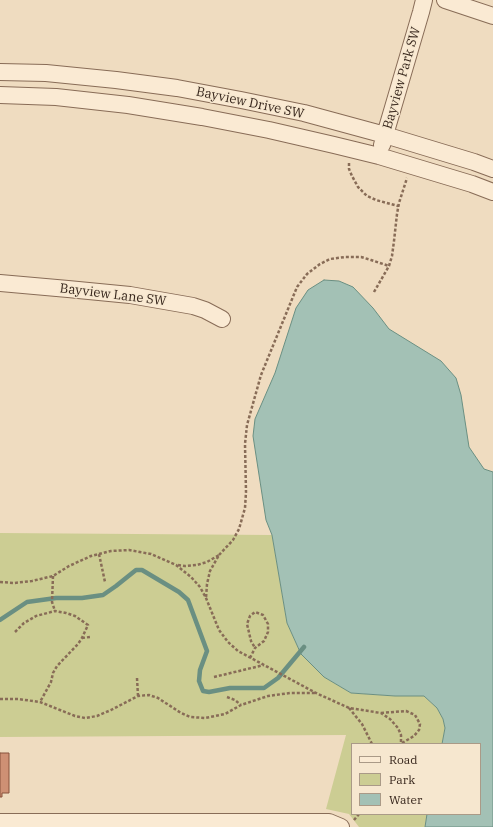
<!DOCTYPE html>
<html>
<head>
<meta charset="utf-8">
<style>
  body { margin:0 }
  #map { position:relative; width:493px; height:827px; overflow:hidden; background:#efdcc0; font-family:"IBM Plex Serif",serif }
  canvas { display:block }
  .legend { position:absolute; left:351px; top:743px; width:130px; height:72px; box-sizing:border-box; background:#f6e7cf; border:1px solid #aa9a87; margin:0; padding:5px 7px; list-style:none; font-size:12px; color:#37261c }
  .legend li { display:flex; align-items:center; gap:8px; height:20px }
  .legend b { width:20px; border:1px solid #aa9a87 }
</style>
</head>
<body>
<div id="map">
<canvas width="493" height="827"></canvas>
<ul class="legend">
<li><b style="height:5px;background:#faead3"></b>Road</li>
<li><b style="height:11px;background:#cccd93"></b>Park</li>
<li><b style="height:11px;background:#a3c1b5"></b>Water</li>
</ul>
</div>
<script>
const ctx = document.querySelector('canvas').getContext('2d');
ctx.lineJoin = 'round';
function fill(path, color) {
  ctx.fillStyle = color;
  ctx.fill(path, 'evenodd');
}
function toPath(rows) {
  const path = new Path2D();
  for (const r of rows) {
    path.moveTo(r[0], r[1]);
    for (let i = 2; i < r.length; i += 2) path.lineTo(r[i], r[i + 1]);
  }
  return path;
}
function stroke(path, color, width, dash) {
  ctx.strokeStyle = color;
  ctx.lineWidth = width;
  ctx.lineCap = dash ? 'butt' : 'round';
  ctx.setLineDash(dash || []);
  ctx.stroke(path);
}
function label(font, color, halo, rows, align = 'center') {
  ctx.font = font + ' "IBM Plex Serif",serif';
  ctx.lineWidth = 3;
  ctx.setLineDash([]);
  ctx.textBaseline = 'middle';
  ctx.strokeStyle = halo;
  ctx.fillStyle = color;
  for (const [text, x, y, turn = 0] of rows) {
    ctx.save();
    ctx.translate(x, y);
    ctx.rotate((+turn || 0) * Math.PI / 180);
    ctx.textAlign = isNaN(turn) ? turn : align;
    if (halo) ctx.strokeText(text, 0, 0);
    ctx.fillText(text, 0, 0);
    ctx.restore();
  }
}
const green = toPath([
  [0,533,272,535,287,623,301,654,324,677,351,693,395,696,424,696,437,708,443,719,445,728,442,744,352,744,352,814,427,814,425,827,359,827,349,814,326,809,346,735,0,737]
]);
const water = toPath([
  [324,280,339,281,353,287,373,308,389,329,441,361,456,378,461,395,469,447,484,469,493,472,493,827,425,827,427,814,480,814,480,744,442,744,445,728,443,719,437,708,424,696,395,696,351,693,324,677,301,654,287,623,272,535,266,520,253,436,255,419,275,373,296,308,308,290,324,280]
]);
const stream = toPath([
  [0,620,27,602,56,598,82,598,103,595,116,586,136,570,142,570,179,592,188,600,207,651,200,670,199,681,203,691,209,692,230,688,264,688,278,678,304,647]
]);
const building = toPath([
  [0,753,9,753,9,793,2,793,2,797,0,797,0,753]
]);
const path = toPath([
  [349,163,349,169,352,176,358,187,367,196,376,200,398,206],
  [374,292,389,266,392,256,394,241,397,214,399,203,407,178],
  [99,554,105,582],
  [219,555,233,540,239,529,245,508,246,492,245,444,247,425,261,375,297,287,307,274,320,264,330,259,345,257,361,257,371,260,389,266],
  [178,565,185,566,197,565,207,562,219,555,210,571,207,584,206,598],
  [53,576,52,602,55,611],
  [0,582,14,583,32,581,53,576,69,566,91,556,111,551,129,550,151,554,176,565,191,577,200,587,206,598,219,630,228,642,238,651,316,693,349,708,381,713,390,719,398,728,401,735,401,744],
  [15,632,24,623,36,616,55,611,66,613,75,616,88,625,82,638,78,644,57,666,53,673,51,682,40,702],
  [82,638,90,637],
  [250,658,255,648,264,641,268,632,268,624,263,615,255,612,250,616,247,624,251,641,255,648],
  [214,677,264,665],
  [137,678,138,696],
  [227,697,235,700,241,705],
  [0,699,18,699,40,702,75,716,85,718,97,716,111,710,138,696,149,695,158,698,181,713,190,717,205,718,225,714,241,705,268,696,290,693,315,693],
  [349,708,362,724,372,744],
  [381,713,406,711,415,715,420,724,419,730,414,736,402,743],
  [354,820,359,814]
]);
const minor = toPath([
  [445,0,493,16],
  [0,72,46,73,116,80,177,88,241,100,304,113,385,135,474,162,493,169],
  [0,95,56,97,128,105,202,117,269,130,334,145,379,156,472,184,493,192],
  [382,145,421,12,424,0],
  [0,283,68,289,130,295,193,306,205,310,222,319],
  [0,822,329,822,341,827]
]);
const streetNames = [
  ["Bayview Park SW",402,78,-74],
  ["Bayview Drive SW",250,103,12],
  ["Bayview Lane SW",113,295,7]
];
fill(green, '#cccd93');
fill(water, '#a3c1b5');
stroke(water, '#6a8f82', 1);
stroke(stream, '#6a8f82', 4.5);
fill(building, '#ce9074');
stroke(building, '#88533d', 1);
stroke(minor, '#886c57', 18);
stroke(path, '#886c57', 2.5, [3, 2]);
stroke(minor, '#faead3', 16);
label('13px', '#37261c', '#f6e7cf', streetNames);
</script>
</body>
</html>
